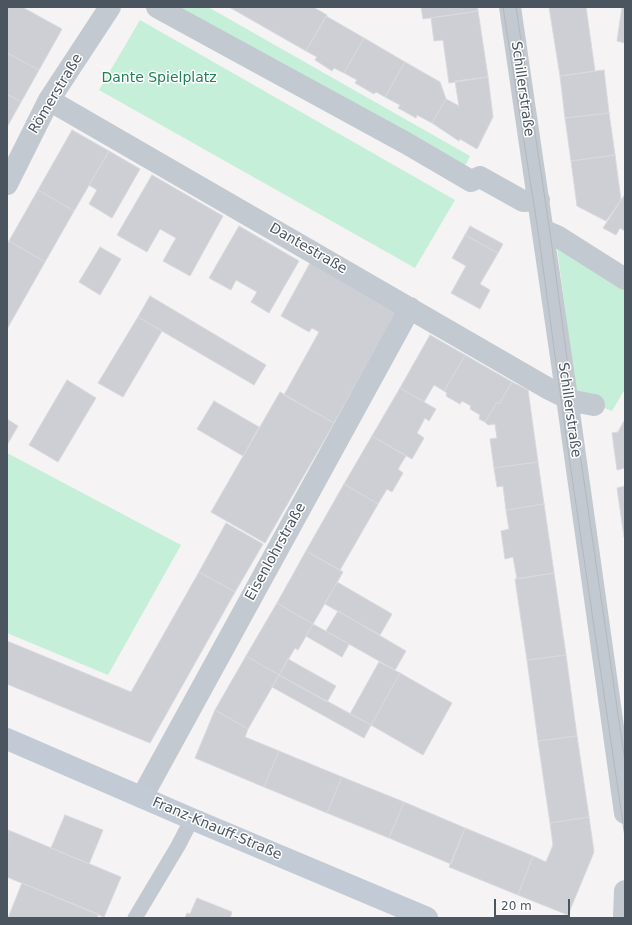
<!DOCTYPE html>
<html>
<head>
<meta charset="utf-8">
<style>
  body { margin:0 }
  #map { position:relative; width:632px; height:925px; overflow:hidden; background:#f5f3f3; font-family:"DejaVu Sans",sans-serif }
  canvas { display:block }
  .frame { position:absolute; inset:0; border:8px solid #4b5560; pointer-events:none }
  .scale { position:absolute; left:494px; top:899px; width:76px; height:18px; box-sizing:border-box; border:2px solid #4b5560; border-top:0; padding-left:5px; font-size:12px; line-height:14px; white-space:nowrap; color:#4b5560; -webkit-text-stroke:3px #fff; paint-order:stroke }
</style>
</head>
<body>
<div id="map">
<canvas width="632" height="925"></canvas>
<div class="frame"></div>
<div class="scale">20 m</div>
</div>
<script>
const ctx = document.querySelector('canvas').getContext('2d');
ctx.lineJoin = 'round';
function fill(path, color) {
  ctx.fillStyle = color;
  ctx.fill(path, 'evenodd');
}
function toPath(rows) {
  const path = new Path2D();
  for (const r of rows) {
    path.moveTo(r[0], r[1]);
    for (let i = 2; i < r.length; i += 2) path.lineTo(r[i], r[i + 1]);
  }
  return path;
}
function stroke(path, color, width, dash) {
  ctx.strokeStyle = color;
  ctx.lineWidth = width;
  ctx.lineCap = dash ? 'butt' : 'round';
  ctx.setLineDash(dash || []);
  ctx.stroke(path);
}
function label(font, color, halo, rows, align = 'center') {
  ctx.font = font + ' "DejaVu Sans",sans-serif';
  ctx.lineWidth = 3;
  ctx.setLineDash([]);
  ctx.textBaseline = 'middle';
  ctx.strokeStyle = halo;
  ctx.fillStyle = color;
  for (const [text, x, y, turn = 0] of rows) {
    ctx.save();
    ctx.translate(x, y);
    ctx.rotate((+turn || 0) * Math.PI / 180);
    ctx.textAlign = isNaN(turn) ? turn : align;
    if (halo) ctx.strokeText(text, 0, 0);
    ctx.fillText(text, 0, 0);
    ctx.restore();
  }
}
const green = toPath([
  [175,7,208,7,470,156,464,168],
  [140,20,455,200,415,268,99,90],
  [556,240,625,288,625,389,612,411,577,398],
  [7,453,181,545,108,675,7,633]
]);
const building = toPath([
  [7,7,22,7,62,29,39,70,7,53,7,7],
  [229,7,313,7,327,15,306,51,229,7],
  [421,7,477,7,478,11,423,19,421,7],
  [549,7,586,7,595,71,560,76,549,7],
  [622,7,625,7,625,43,617,41,622,7],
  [478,11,488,77,449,83,443,40,434,41,431,18,478,11],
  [326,16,364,38,344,73,334,68,332,71,315,60,317,57,306,51,326,16],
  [364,38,405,62,385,97,376,92,374,94,355,83,357,80,344,73,364,38],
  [7,53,39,70,21,102,7,94,7,53],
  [405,62,440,82,446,99,432,123,417,115,416,118,398,108,400,105,385,97,405,62],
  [604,70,609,113,565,118,560,76,604,70],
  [488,77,493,117,477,149,460,139,459,141,432,123,446,99,459,106,455,81,488,77],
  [7,94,21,102,7,127,7,94],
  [609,113,615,155,571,161,565,118,609,113],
  [72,130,109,151,74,211,38,190,72,130],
  [109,151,140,169,112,218,89,204,97,190,89,185,109,151],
  [615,155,621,200,606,221,577,206,571,161,615,155],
  [152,175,223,216,190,276,163,261,176,238,160,229,147,252,117,235,152,175],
  [38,190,74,211,45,262,9,241,38,190],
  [625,194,625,231,620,228,616,235,603,228,625,194],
  [239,226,299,261,269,313,251,302,257,292,236,280,231,290,209,278,239,226],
  [470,226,503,244,498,253,465,235,470,226],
  [465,235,498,253,480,284,490,290,480,309,451,293,466,266,452,258,465,235],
  [9,241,45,262,7,329,7,244,9,241],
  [100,247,121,259,100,295,79,282,100,247],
  [310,263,396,312,334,423,284,395,319,332,312,328,309,332,281,316,310,263],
  [150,296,266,365,254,385,138,317,150,296],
  [138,317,162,331,123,397,98,383,138,317],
  [430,335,465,355,444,391,434,385,424,402,400,388,430,335],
  [465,355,512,382,499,404,497,402,485,422,479,419,480,415,470,409,471,406,462,401,460,404,446,396,447,393,444,391,465,355],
  [67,380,96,398,58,462,29,445,67,380],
  [512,382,528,390,538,462,494,468,490,439,497,438,495,424,488,425,485,422,497,402,499,404,512,382],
  [400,388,436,409,429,421,425,418,417,433,424,438,412,459,372,436,400,388],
  [280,392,334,423,265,543,211,512,280,392],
  [214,401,259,427,243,456,197,429,214,401],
  [7,419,18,426,7,445,7,419],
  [625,419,625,468,617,470,612,433,618,432,625,419],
  [372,436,406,456,398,469,403,473,392,492,387,489,378,504,344,484,372,436],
  [538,462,544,504,506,510,503,486,497,487,494,468,538,462],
  [344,484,378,504,340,570,306,551,344,484],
  [625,486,625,536,624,537,617,488,625,486],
  [544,504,554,573,517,579,513,557,505,559,501,531,509,529,506,510,544,504],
  [226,523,263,544,235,592,199,572,226,523],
  [306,551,343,572,313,624,277,603,306,551],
  [199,572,235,592,150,743,7,684,7,641,131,692,199,572],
  [554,573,566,655,527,660,515,579,554,573],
  [337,582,392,614,380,635,325,604,337,582],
  [277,603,313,624,298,650,295,648,279,675,246,656,277,603],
  [338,611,406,651,395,670,326,631,338,611],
  [313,624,349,644,342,657,306,636,313,624],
  [566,655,577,736,538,741,527,660,566,655],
  [246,656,279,675,248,729,215,710,246,656],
  [288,659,336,686,327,702,279,675,288,659],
  [379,662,400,673,371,725,350,714,379,662],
  [400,673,452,703,423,755,371,725,400,673],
  [279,675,371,725,364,738,272,687,279,675],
  [215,710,248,729,245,737,279,751,264,787,195,758,215,710],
  [577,736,589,817,550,823,538,741,577,736],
  [279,751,342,777,327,813,264,787,279,751],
  [342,777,404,802,389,838,327,813,342,777],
  [404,802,465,828,451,864,389,838,404,802],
  [65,815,103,830,89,864,51,848,65,815],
  [589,817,594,852,568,915,518,895,533,856,546,862,553,845,550,823,589,817],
  [465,828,533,856,518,895,449,867,465,828],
  [8,830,121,877,104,917,7,877,8,830],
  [22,883,98,914,97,918,8,918,22,883],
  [197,898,232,912,230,918,185,918,187,913,190,914,197,898]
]);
const service = toPath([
  [135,918,178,846,192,819]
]);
const minor = toPath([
  [157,7,406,143,471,181,480,177,523,201,539,200],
  [510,7,567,398,625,813],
  [49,100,549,389,573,401,594,405],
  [7,184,49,100,110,7],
  [543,230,557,236,625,279],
  [142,797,410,308],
  [624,918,625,891]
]);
const secondary = toPath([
  [7,739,192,819,427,918]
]);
const tram = toPath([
  [503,7,538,231,567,443,625,837],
  [516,7,550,232,578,440,625,762]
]);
const parkNames = [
  ["Dante Spielplatz",159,78]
];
const streetNames = [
  ["Schillerstraße",522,89,82],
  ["Römerstraße",56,94,-59],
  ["Dantestraße",308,249,30],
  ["Schillerstraße",569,410,82],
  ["Eisenlohrstraße",276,552,-61],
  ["Franz-Knauff-Straße",217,829,23]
];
fill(green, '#c5efd8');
fill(building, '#cdcfd5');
stroke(building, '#d7d9de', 1);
stroke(service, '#c2c9d1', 15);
stroke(minor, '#c2c9d1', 22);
stroke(secondary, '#c2cad5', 22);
stroke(tram, '#b5b8bd', 1);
label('14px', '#1c8154', '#fff', parkNames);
label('14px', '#4b5560', '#fff', streetNames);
</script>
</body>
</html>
